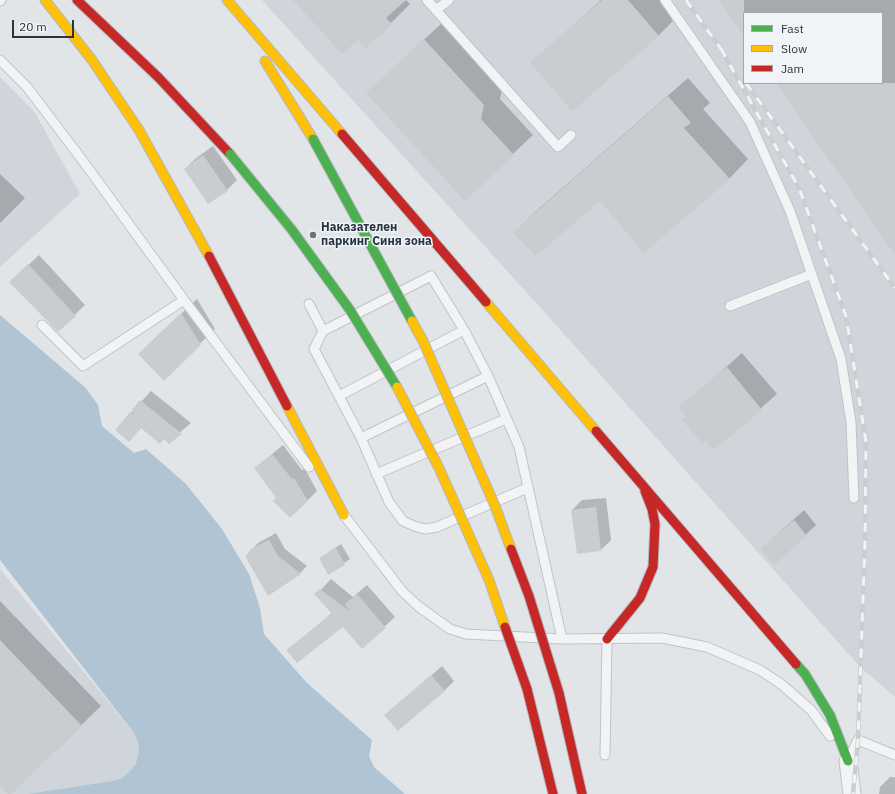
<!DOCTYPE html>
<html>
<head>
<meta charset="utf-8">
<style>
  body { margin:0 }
  #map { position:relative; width:895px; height:794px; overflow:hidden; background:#e2e5e8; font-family:"IBM Plex Sans",sans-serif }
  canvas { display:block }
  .legend { position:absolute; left:743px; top:12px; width:140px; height:72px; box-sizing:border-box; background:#f0f4f7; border:1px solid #a0a7af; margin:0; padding:5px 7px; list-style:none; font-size:12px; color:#283442 }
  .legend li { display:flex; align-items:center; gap:8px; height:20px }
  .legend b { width:20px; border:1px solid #a0a7af }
  .scale { position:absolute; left:12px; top:20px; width:62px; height:18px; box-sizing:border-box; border:2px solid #283442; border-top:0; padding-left:5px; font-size:12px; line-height:14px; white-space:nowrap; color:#283442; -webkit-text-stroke:3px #f0f4f7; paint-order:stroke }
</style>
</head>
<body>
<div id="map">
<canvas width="895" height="794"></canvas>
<ul class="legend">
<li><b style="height:5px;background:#4caf50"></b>Fast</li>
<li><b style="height:5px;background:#ffc107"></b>Slow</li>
<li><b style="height:5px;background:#c62828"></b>Jam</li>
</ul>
<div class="scale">20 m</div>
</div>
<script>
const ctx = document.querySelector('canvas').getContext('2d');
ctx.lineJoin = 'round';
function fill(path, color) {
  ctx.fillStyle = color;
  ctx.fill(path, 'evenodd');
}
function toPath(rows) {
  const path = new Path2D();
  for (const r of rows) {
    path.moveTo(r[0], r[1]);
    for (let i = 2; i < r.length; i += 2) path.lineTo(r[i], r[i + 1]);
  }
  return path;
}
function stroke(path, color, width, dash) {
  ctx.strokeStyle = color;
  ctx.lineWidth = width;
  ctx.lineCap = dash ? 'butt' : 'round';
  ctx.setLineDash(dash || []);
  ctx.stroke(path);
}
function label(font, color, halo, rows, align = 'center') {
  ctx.font = font + ' "IBM Plex Sans",sans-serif';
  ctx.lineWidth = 3;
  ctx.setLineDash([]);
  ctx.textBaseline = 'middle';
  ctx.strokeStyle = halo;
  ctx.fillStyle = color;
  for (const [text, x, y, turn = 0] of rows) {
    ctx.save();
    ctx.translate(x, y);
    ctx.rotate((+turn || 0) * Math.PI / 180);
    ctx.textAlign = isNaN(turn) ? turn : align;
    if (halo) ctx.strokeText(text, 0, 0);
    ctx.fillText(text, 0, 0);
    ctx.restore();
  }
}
const built = toPath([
  [262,0,895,0,895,697,860,667,556,325],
  [744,13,882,13,882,83,744,83],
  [0,77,34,111,80,194,0,267],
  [0,569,134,733,138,742,139,753,136,763,130,771,122,778,112,781,27,794,0,794]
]);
const water = toPath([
  [0,315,86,388,98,405,102,426,134,453,146,449,186,484,222,529,249,574,260,608,264,634,307,683,372,740,369,756,374,767,405,794,27,794,112,781,122,778,130,771,136,763,139,752,138,742,134,733,0,560]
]);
const shadow = toPath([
  [294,0,406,0,410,4,391,23],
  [601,0,664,0,678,16,659,35,573,110,532,63],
  [720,0,895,0,895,253,778,83,882,83,882,13,744,13,744,34],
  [444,21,503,85,500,99,533,135,465,199,367,93],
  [688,78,710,103,703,109,748,159,729,179,600,200,515,232,534,213],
  [213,146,237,180,227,190,185,169,195,159],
  [0,174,25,198,0,223],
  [39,255,85,305,58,331,21,272],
  [197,299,215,329,164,379,154,339],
  [742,353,777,394,714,449,680,408],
  [151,391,191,423,169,442,142,427,129,440,131,413],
  [283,445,302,470,305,469,317,491,307,501,278,498,255,468],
  [606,498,611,540,601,550,572,510,582,500],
  [804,510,816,525,774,564,772,539],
  [276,533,285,549,307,566,300,573,269,594,246,556,258,543],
  [341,544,350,559,329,573,320,558],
  [331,579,353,597,367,585,395,617,362,647,343,625,288,650,332,613,316,595],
  [0,601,101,706,10,794,0,784],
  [442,666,454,681,444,691,386,715],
  [890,777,895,777,895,794,879,794,880,787]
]);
const building = toPath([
  [293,0,406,0,386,18,392,24,366,48,358,40,342,54],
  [602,0,628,0,659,36,572,111,530,62],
  [719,0,744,0,744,36],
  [424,39,484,105,481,119,514,155,465,201,366,93],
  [776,83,895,83,895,255],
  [668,96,691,123,684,128,730,179,644,253,600,201,536,256,513,232],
  [203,155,228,191,208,204,184,169],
  [28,264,76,316,58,332,9,282],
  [181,313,201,345,164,381,138,354],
  [727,367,762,410,714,450,706,440,702,443,682,420,686,416,678,407],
  [140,400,182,434,169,444,164,439,160,444,141,428,129,442,115,430,130,412,133,414,134,412,132,410],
  [272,454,292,479,294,478,308,501,290,518,273,501,276,498,254,468],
  [596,507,601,551,577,554,571,510],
  [794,520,807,536,774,565,760,549],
  [269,540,278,556,301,574,268,596,245,556,251,553,249,550],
  [336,548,345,565,328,575,319,558],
  [320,589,349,611,345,604,357,594,386,628,362,649,343,627,297,663,286,650,332,614,314,594],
  [0,640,82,726,11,794,8,794,0,785],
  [431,675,445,691,398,731,384,715]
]);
const lane = toPath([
  [427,0,558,147,571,135],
  [665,0,750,122,790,211,841,359,851,422,854,498],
  [0,1,1,0],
  [436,10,449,0],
  [0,60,27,87,83,161,184,300,309,467],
  [309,304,323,331],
  [730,306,812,274],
  [42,325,83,366,184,300],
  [339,396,464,330],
  [361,438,488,376],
  [376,474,506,419],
  [527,488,437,527,425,529,414,526,403,521,389,502,361,438,314,349,323,331,431,276,464,330,488,376,519,447,562,639],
  [344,515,402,591,418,606,450,629,466,634,562,639,662,638,707,647,760,670,781,684,811,710,830,736],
  [605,755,607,639],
  [849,758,858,740,895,755]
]);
const street = toPath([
  [848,761,852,794]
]);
const fast = toPath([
  [796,664,805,674,830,715,848,761]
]);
const slow = toPath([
  [45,0,92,60,139,130,209,256],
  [227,0,342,134],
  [265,61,313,139],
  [486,302,596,431],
  [287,406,344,515]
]);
const jam = toPath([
  [77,0,158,77,230,154],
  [342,134,486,302],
  [209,256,287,406],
  [596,431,796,664],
  [607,639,640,598,653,567,655,524,652,509,645,491],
  [527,689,553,794],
  [559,693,582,794]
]);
const rail = toPath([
  [686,0,723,52],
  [721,49,799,188,846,316,866,442,865,542,858,740,853,794],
  [746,83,895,288]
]);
const fastBridge = toPath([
  [313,139,412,321],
  [230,154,292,230,350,310,397,387]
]);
const slowBridge = toPath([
  [412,321,423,341,495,506,511,549],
  [397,387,439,468,489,580,505,627]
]);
const jamBridge = toPath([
  [511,549,529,596,559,693],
  [505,627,527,689]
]);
const markers = [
  [313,235,4,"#69727c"]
];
const poiNames = [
  ["Наказателен",321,228],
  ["паркинг Синя зона",321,242]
];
fill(built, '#d0d5db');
fill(water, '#b0c4d4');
fill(shadow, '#0003');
fill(building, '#cacdd0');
stroke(lane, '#c0c3c6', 11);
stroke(street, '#c0c3c6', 19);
stroke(fast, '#b4b8bd', 11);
stroke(slow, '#b4b8bd', 11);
stroke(jam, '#b4b8bd', 11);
stroke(lane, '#f2f3f4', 9);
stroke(street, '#f2f3f4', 17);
stroke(fast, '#4caf50', 9);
stroke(slow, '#ffc107', 9);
stroke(jam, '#c62828', 9);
stroke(rail, '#cbcdcf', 4.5);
stroke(rail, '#f0f4f7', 3, [9]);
stroke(fastBridge, '#b4b8bd', 11, []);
stroke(slowBridge, '#b4b8bd', 11, []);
stroke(jamBridge, '#b4b8bd', 11, []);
stroke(fastBridge, '#4caf50', 9);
stroke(slowBridge, '#ffc107', 9);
stroke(jamBridge, '#c62828', 9);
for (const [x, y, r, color] of markers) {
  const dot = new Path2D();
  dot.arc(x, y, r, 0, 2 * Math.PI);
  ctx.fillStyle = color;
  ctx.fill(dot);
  stroke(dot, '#f0f4f7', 1.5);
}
label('bold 12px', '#283442', '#f0f4f7', poiNames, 'left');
</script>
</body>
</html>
